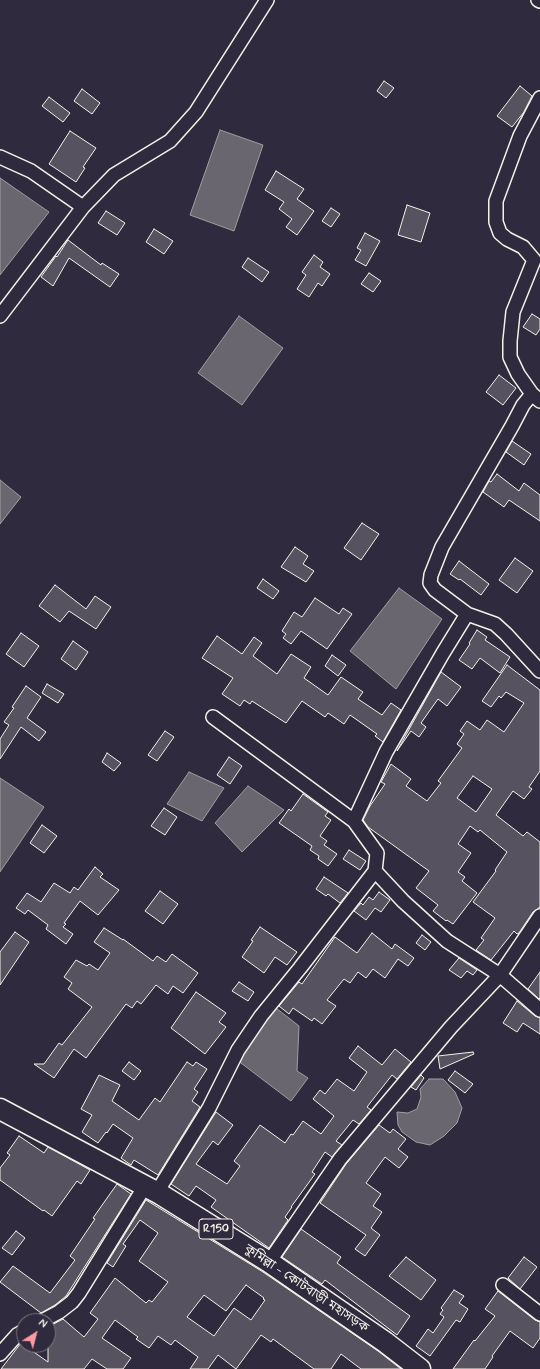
<!DOCTYPE html>
<html>
<head>
<meta charset="utf-8">
<style>
  body { margin:0 }
  #map { position:relative; width:540px; height:1369px; overflow:hidden; background:#2f2a3d; font-family:Mynerve,sans-serif }
  canvas { display:block }
  .north { position:absolute; left:16px; top:1313px; width:40px; height:40px; box-sizing:border-box; background:#2f2a3d; border:1px solid #7e7a81; border-radius:50%; rotate:36deg; font-size:11px; font-weight:700; line-height:16px; text-align:center; color:#f4f1e8 }
  .north::after { content:''; display:block; margin:auto; width:14px; height:18px; background:#ff9aa2; clip-path:polygon(50% 0,100% 100%,50% 72%,0 100%) }
</style>
</head>
<body>
<div id="map">
<canvas width="540" height="1369"></canvas>
<div class="north">N</div>
</div>
<script>
const ctx = document.querySelector('canvas').getContext('2d');
ctx.lineJoin = 'round';
function fill(path, color) {
  ctx.fillStyle = color;
  ctx.fill(path, 'evenodd');
}
function toPath(rows) {
  const path = new Path2D();
  for (const r of rows) {
    path.moveTo(r[0], r[1]);
    for (let i = 2; i < r.length; i += 2) path.lineTo(r[i], r[i + 1]);
  }
  return path;
}
function stroke(path, color, width, dash) {
  ctx.strokeStyle = color;
  ctx.lineWidth = width;
  ctx.lineCap = dash ? 'butt' : 'round';
  ctx.setLineDash(dash || []);
  ctx.stroke(path);
}
function label(font, color, halo, rows, align = 'center') {
  ctx.font = font + ' Mynerve,"Noto Sans Bengali",sans-serif';
  ctx.lineWidth = 4;
  ctx.setLineDash([]);
  ctx.textBaseline = 'middle';
  ctx.strokeStyle = halo;
  ctx.fillStyle = color;
  for (const [text, x, y, turn = 0] of rows) {
    ctx.save();
    ctx.translate(x, y);
    ctx.rotate((+turn || 0) * Math.PI / 180);
    ctx.textAlign = isNaN(turn) ? turn : align;
    if (halo) ctx.strokeText(text, 0, 0);
    ctx.fillText(text, 0, 0);
    ctx.restore();
  }
}
const water = toPath([
  [220,130,263,145,234,231,190,215,220,130],
  [0,178,49,212,0,275,0,178],
  [239,316,283,348,242,405,198,373,239,316],
  [0,480,21,497,0,524,0,480],
  [399,588,442,619,396,689,350,651,399,588],
  [189,772,224,788,202,821,167,804,189,772],
  [0,778,44,807,0,872,0,778],
  [248,786,284,810,242,852,215,823,248,786],
  [276,1008,299,1026,297,1071,308,1078,291,1101,237,1060,276,1008],
  [429,1079,443,1079,455,1092,462,1108,457,1123,444,1136,430,1145,416,1142,402,1132,398,1125,397,1112,408,1113,417,1109,421,1097,420,1089,429,1079]
]);
const building = toPath([
  [384,81,394,88,386,98,377,91,384,81],
  [520,86,532,96,524,112,512,127,497,116,520,86],
  [82,89,100,103,92,114,74,101,82,89],
  [49,97,70,113,63,122,42,106,49,97],
  [70,131,96,148,83,167,85,168,76,182,49,164,70,131],
  [276,171,304,189,297,199,314,211,297,235,286,227,292,219,279,209,284,202,265,190,276,171],
  [407,205,430,213,421,242,398,235,407,205],
  [331,208,340,214,331,227,322,221,331,208],
  [106,211,125,223,117,235,98,223,106,211],
  [154,229,173,241,164,254,146,242,154,229],
  [365,233,380,241,366,266,355,260,361,250,357,248,365,233],
  [68,240,101,265,102,263,119,274,110,287,69,258,53,286,41,277,56,256,57,257,68,240],
  [314,255,323,262,320,267,330,274,322,286,318,283,309,297,297,289,306,275,302,272,314,255],
  [248,258,269,272,262,282,242,267,248,258],
  [369,273,381,281,373,292,361,284,369,273],
  [532,314,540,319,540,329,536,335,523,327,532,314],
  [499,375,516,388,503,405,486,392,499,375],
  [512,441,531,454,524,465,506,452,512,441],
  [497,474,519,491,524,483,540,495,540,521,509,500,504,507,483,492,489,481,491,482,497,474],
  [362,523,379,534,361,560,344,548,362,523],
  [295,547,308,556,303,564,314,571,306,582,281,567,295,547],
  [515,558,533,571,517,593,499,580,515,558],
  [459,561,489,584,481,595,460,579,459,580,450,574,459,561],
  [263,579,279,591,273,599,257,588,263,579],
  [55,585,86,609,95,596,111,607,96,629,69,611,60,622,39,606,55,585],
  [315,598,339,614,343,608,352,614,327,649,301,631,291,644,283,638,286,634,282,631,294,612,302,617,315,598],
  [477,630,487,637,485,640,510,657,500,673,480,658,472,669,459,660,470,644,469,643,477,630],
  [21,633,39,646,24,667,6,654,21,633],
  [217,636,242,654,254,637,262,643,253,656,277,674,291,654,311,667,304,678,328,695,341,677,363,692,358,699,382,715,391,703,401,710,383,742,375,736,377,734,350,715,344,724,328,713,325,717,302,701,286,723,252,701,250,704,244,700,240,706,222,694,233,678,202,658,217,636],
  [73,641,88,652,76,670,61,659,73,641],
  [332,655,346,665,338,676,325,666,332,655],
  [507,665,540,690,540,771,529,787,532,789,524,799,513,791,496,815,523,836,527,832,540,842,540,907,533,912,519,933,517,934,514,931,491,960,476,950,484,940,481,938,495,918,473,902,496,871,495,870,507,852,480,830,478,832,470,826,458,844,471,853,458,872,465,877,462,881,477,893,453,924,447,920,446,921,433,911,438,905,416,888,429,871,368,827,363,820,370,806,385,784,381,782,391,764,411,779,406,786,427,801,441,783,438,781,462,748,457,744,464,734,460,731,467,721,480,730,487,720,504,732,524,703,506,692,501,698,499,696,491,707,482,701,507,665],
  [473,776,492,789,476,812,457,798,473,776],
  [441,672,461,687,447,706,438,699,421,723,426,727,419,737,411,731,397,751,441,672],
  [47,684,64,694,58,703,42,693,47,684],
  [26,686,41,697,27,718,46,732,39,741,21,727,0,759,0,739,9,725,4,722,14,708,12,707,26,686],
  [165,731,174,737,157,761,148,755,165,731],
  [107,753,121,763,114,771,102,762,107,753],
  [229,757,242,766,230,784,217,775,229,757],
  [303,794,328,812,325,816,331,820,320,836,327,841,324,845,337,854,328,866,318,859,319,856,310,850,312,846,279,823,289,809,291,811,303,794],
  [164,808,177,817,165,835,151,826,164,808],
  [42,825,57,836,44,853,30,843,42,825],
  [349,850,366,861,360,870,343,859,349,850],
  [95,867,103,874,100,877,119,890,98,915,80,901,64,923,66,924,63,927,73,934,66,944,46,929,48,925,28,910,25,914,16,908,27,893,41,902,54,883,70,893,74,887,78,890,95,867],
  [324,877,348,893,340,903,328,894,326,896,316,889,324,877],
  [160,891,178,904,163,924,145,911,160,891],
  [379,892,390,900,381,912,375,908,366,920,354,911,361,903,363,905,369,897,373,900,379,892],
  [260,927,297,952,287,965,275,957,264,973,242,957,253,941,251,940,260,927],
  [104,928,123,940,123,939,153,961,157,956,166,962,172,954,198,973,183,993,173,986,168,994,156,985,141,1004,137,1001,132,1008,126,1004,86,1058,74,1049,54,1078,34,1064,44,1064,59,1043,62,1045,92,1007,68,989,72,983,64,977,76,960,87,966,89,964,98,970,110,953,94,942,104,928],
  [15,932,29,942,0,985,0,952,15,932],
  [372,933,392,949,395,944,414,958,408,966,398,959,385,978,373,969,366,978,358,972,350,983,344,979,327,1000,336,1006,322,1024,314,1018,312,1021,293,1008,289,1014,279,1006,299,982,302,984,335,937,357,953,372,933],
  [422,935,431,942,425,950,416,943,422,935],
  [459,958,477,970,473,975,467,971,461,978,449,970,459,958],
  [540,972,540,998,539,999,528,989,540,972],
  [239,982,254,992,248,1001,232,991,239,982],
  [196,992,226,1013,219,1022,226,1027,205,1054,171,1028,196,992],
  [517,1001,535,1016,540,1018,540,1034,523,1023,517,1032,503,1023,517,1001],
  [358,1046,382,1065,395,1049,411,1062,397,1079,392,1075,367,1107,371,1110,359,1124,353,1120,336,1141,342,1145,332,1157,325,1152,312,1172,315,1174,291,1207,292,1207,285,1217,288,1220,269,1248,211,1207,216,1200,196,1186,189,1196,171,1184,216,1112,233,1125,218,1145,213,1141,196,1164,227,1184,240,1166,234,1161,260,1125,285,1143,291,1134,293,1135,303,1121,321,1134,334,1116,313,1099,320,1090,325,1094,337,1079,354,1091,367,1072,349,1058,358,1046],
  [473,1052,474,1054,440,1069,438,1056,473,1052],
  [129,1062,141,1071,134,1080,122,1071,129,1062],
  [187,1062,193,1066,196,1062,207,1069,194,1089,198,1092,192,1101,200,1107,158,1175,134,1160,131,1165,121,1158,133,1138,113,1124,107,1133,106,1132,98,1143,82,1132,92,1115,81,1109,99,1075,120,1085,112,1101,139,1120,155,1098,160,1102,187,1062],
  [455,1071,473,1084,465,1093,448,1080,455,1071],
  [421,1075,424,1078,416,1090,411,1087,421,1075],
  [379,1125,390,1133,393,1129,406,1139,398,1149,408,1157,399,1168,385,1157,366,1183,381,1194,373,1206,382,1212,371,1228,380,1235,365,1256,355,1249,366,1235,320,1203,346,1164,379,1125],
  [19,1136,44,1153,48,1147,90,1170,81,1184,77,1181,52,1216,44,1210,43,1211,0,1180,0,1168,10,1155,7,1153,19,1136],
  [117,1184,131,1194,66,1296,55,1305,41,1313,0,1282,13,1266,50,1293,75,1260,70,1256,95,1219,93,1218,117,1184],
  [146,1200,263,1272,378,1351,401,1369,361,1369,341,1354,331,1369,314,1369,273,1339,271,1342,261,1335,236,1369,218,1355,208,1369,190,1369,198,1357,175,1340,171,1345,158,1336,149,1348,136,1339,138,1337,115,1320,102,1338,131,1358,123,1369,107,1369,92,1359,84,1369,1,1369,21,1343,48,1362,48,1327,63,1319,84,1337,98,1319,90,1313,115,1278,146,1303,149,1300,152,1302,168,1282,139,1261,158,1233,140,1220,123,1244,126,1246,113,1267,107,1263,146,1200],
  [246,1285,264,1298,263,1299,265,1300,251,1320,234,1308,214,1336,187,1317,204,1295,226,1311,246,1285],
  [301,1229,341,1257,337,1263,410,1316,397,1335,325,1280,322,1284,282,1257,301,1229],
  [16,1231,25,1238,12,1255,2,1248,16,1231],
  [406,1257,436,1280,421,1300,389,1276,406,1257],
  [524,1257,537,1267,520,1289,508,1278,524,1257],
  [454,1290,464,1296,459,1303,468,1309,460,1322,456,1320,430,1356,416,1346,428,1329,433,1333,444,1317,440,1314,443,1310,441,1308,454,1290],
  [498,1291,535,1320,540,1322,540,1338,533,1348,510,1331,492,1356,493,1357,485,1369,453,1369,474,1340,475,1341,495,1316,485,1309,498,1291]
]);
const minor = toPath([
  [538,0,540,1],
  [540,98,520,136,496,201,496,222,500,233,507,239,523,247,534,260,513,312,510,341,510,357,518,374,532,394,540,401],
  [0,157,31,171,83,207],
  [0,316,83,207,114,175,170,141,196,112,267,0],
  [532,394,523,405,512,426,442,547,431,575,430,583,435,590,467,614,495,624,506,634,540,671],
  [467,614,443,653,386,752,354,821,377,853,375,871,403,901,447,941,500,975,540,1010],
  [213,717,354,821],
  [157,1192,209,1108,238,1050,261,1016,300,968,375,871],
  [269,1262,340,1159,451,1027,500,975,540,916],
  [503,1285,540,1314],
  [42,1321,59,1312,72,1302,79,1293,145,1186],
  [0,1354,17,1335,24,1331]
]);
const primary = toPath([
  [0,1109,160,1194,269,1262,385,1342,420,1369]
]);
const shields = [
  [216,1229,34]
];
const shieldNames = [
  ["R150",216,1229]
];
const streetNames = [
  ["কুমিল্লা - কোটবাড়ী মহাসড়ক",306,1289,34]
];
fill(water, '#6a6670');
stroke(water, '#a19ea0', 1);
fill(building, '#56525f');
stroke(building, '#f4f1e8', 1);
stroke(minor, '#f4f1e8', 16);
stroke(primary, '#f4f1e8', 23);
stroke(minor, '#2f2a3d', 13);
stroke(primary, '#2f2a3d', 20);
for (const [x, y, w] of shields) {
  const box = new Path2D();
  box.roundRect(x - w / 2, y - 10, w, 20, 3);
  ctx.fillStyle = '#2f2a3d';
  ctx.fill(box);
  stroke(box, '#f4f1e8', 1);
}
label('bold 12px', '#f4f1e8', null, shieldNames);
label('13px', '#f4f1e8', '#2f2a3d', streetNames);
</script>
</body>
</html>
